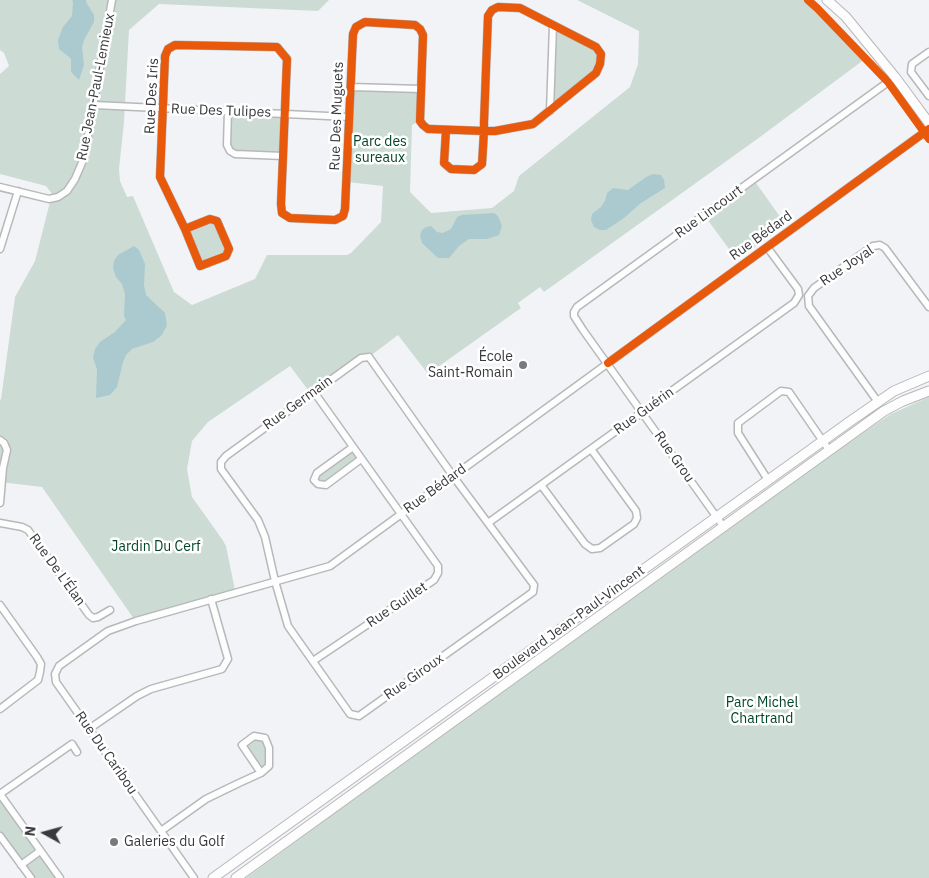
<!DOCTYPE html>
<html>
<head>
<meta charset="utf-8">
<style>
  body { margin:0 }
  #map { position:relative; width:929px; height:878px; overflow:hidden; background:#f2f3f7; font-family:"IBM Plex Sans",sans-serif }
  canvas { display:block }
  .north { position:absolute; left:20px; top:808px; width:50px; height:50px; -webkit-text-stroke:4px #fff; paint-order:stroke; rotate:277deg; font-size:14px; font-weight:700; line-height:20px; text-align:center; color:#38393c }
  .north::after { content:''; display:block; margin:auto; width:18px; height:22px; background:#38393c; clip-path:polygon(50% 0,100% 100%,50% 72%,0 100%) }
</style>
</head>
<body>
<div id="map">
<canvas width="929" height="878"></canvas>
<div class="north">N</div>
</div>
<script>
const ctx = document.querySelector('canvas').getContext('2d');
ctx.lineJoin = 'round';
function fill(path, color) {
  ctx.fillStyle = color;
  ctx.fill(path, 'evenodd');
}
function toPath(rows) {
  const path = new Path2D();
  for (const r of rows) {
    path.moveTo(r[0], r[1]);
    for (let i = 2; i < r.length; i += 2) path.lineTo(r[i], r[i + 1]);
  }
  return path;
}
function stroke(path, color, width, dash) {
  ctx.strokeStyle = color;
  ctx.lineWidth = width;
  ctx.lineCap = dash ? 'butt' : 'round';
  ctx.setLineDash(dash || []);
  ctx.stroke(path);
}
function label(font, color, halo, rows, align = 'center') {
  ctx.font = font + ' "IBM Plex Sans",sans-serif';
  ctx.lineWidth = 5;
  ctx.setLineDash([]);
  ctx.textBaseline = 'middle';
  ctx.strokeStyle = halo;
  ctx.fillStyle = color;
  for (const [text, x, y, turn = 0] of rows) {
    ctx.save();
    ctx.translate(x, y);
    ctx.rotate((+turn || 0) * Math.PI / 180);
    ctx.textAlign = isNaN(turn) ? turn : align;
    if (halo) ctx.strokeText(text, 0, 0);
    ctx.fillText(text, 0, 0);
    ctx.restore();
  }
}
const green = toPath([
  [0,0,329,0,318,11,159,4,129,30,124,122,119,169,120,181,127,197,133,196,174,292,192,305,255,279,267,255,347,255,351,253,381,222,383,186,347,182,351,87,421,89,420,121,412,125,410,192,431,213,492,208,514,191,519,176,630,87,638,64,639,31,577,0,806,0,817,10,865,59,760,137,544,292,540,287,518,303,521,308,428,374,398,335,369,357,361,358,311,394,290,366,208,422,192,441,187,469,192,497,222,539,226,546,235,590,134,619,42,487,0,482,0,400,1,399,15,297,35,261,52,194,46,186,0,174,0,74,9,66,4,53,0,50],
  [553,25,596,47,601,54,596,73,550,111],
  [228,111,285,114,283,156,230,151],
  [756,183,786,225,737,260,707,219],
  [215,223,225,251,202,261,190,232,209,224],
  [929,397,929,878,246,878,321,823,324,819,689,558,711,540,832,453,891,414],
  [353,447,361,459,326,485,318,484,317,473],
  [254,736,265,738,269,766,261,773,242,745],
  [0,794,60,878,31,878,0,836]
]);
const water = toPath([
  [72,0,86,0,86,2,94,15,94,22,84,40,82,47,84,65,79,80,71,72,71,59,68,56,59,49,58,40,63,27,72,16,73,2],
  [653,174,661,175,664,180,665,188,641,203,624,218,606,230,600,230,594,227,591,220,592,214,601,207,605,201,607,193,613,188,628,190,646,177],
  [494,213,498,216,502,226,499,235,487,239,469,239,459,246,449,258,438,258,422,243,420,235,422,230,426,227,431,226,437,232,443,233,451,229,457,217,462,215],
  [134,246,139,250,145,264,144,285,146,295,165,313,167,325,162,335,153,342,132,349,126,355,123,362,117,387,110,395,96,398,97,369,93,358,95,349,100,342,115,332,126,320,124,316,125,294,122,284,116,277,113,268,114,261,118,255]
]);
const street = toPath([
  [929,52,912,64,911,72,929,96],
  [351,87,421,89],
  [94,105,349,117],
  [228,111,227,145,230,151,235,154,283,156],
  [550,111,553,25],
  [0,187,49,199,58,197,67,191,75,179,84,158,112,0],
  [185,229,210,219,217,221,229,249,226,256,200,266,185,229,160,177,165,56,168,49,175,45,277,47,287,59,281,204,282,213,290,218,335,220,343,216,345,209,353,34,356,27,365,22,415,25,420,29,423,35,420,121,423,125,428,129,430,129,484,131,495,131,533,124,596,73,600,64,601,54,596,47,520,8,498,7,492,10,488,16,484,122,484,131,482,164,474,170,451,169,444,163,446,130],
  [0,249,18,191],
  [369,357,453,476,534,585,533,592,359,716,350,714,288,626,275,581,265,537,258,520,221,469,221,462,226,456,361,358,369,357],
  [878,402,809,306,808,296,814,288,873,246,880,245,885,248,929,307],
  [0,440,4,443,7,450,3,468,0,503],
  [353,447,317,473,314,480,318,484,326,485,361,459],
  [768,480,738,433,738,423,781,391,789,392,829,450],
  [541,485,585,544,592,549,600,548,634,524,637,518,636,511,591,449],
  [0,523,22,527,28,530,89,615,93,618,98,617,110,610],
  [488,523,794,303,799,295,798,289,767,247],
  [723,526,583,330,574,316,574,312,577,307,895,77],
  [0,605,37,657,41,664,40,672,38,680,0,709],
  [313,661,434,580,438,573,438,566,314,392],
  [89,729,137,696,151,689,222,669,228,659,211,599],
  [0,794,60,878],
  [0,794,72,744,77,752],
  [161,831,206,799,239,783,261,773,269,766,269,748,265,738,254,736,242,745,261,773],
  [0,836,31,878],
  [21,865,40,851],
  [194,878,56,682,55,674,59,666,108,631,136,621,330,566,929,129]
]);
const secondary = toPath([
  [827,0,846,17,895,77,929,123],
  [213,878,852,420,894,391,929,376],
  [236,878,884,411,903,401,929,391]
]);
const cycleway = toPath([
  [808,0,817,8,888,82,929,139],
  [185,229,210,219,217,221,229,249,226,256,200,266,185,229,160,177,165,56,168,49,175,45,277,47,287,59,281,204,282,213,290,218,335,220,343,216,345,209,353,34,356,27,365,22,415,25,420,29,423,35,420,121,423,125,428,129,430,129,484,131,495,131,533,124,596,73,600,64,601,54,596,47,520,8,498,7,492,10,488,16,484,122,484,131,482,164,474,170,451,169,444,163,446,130],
  [608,363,929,129]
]);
const markers = [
  [523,365,5,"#797a7d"],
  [114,842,5,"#797a7d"]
];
const streetNames = [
  ["Rue Jean-Paul-Lemieux",96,87,-79],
  ["Rue Des Iris",152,96,-87],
  ["Rue Des Tulipes",221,111,2],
  ["Rue Des Muguets",337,116,-88],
  ["Rue Lincourt",709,212,-36],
  ["Rue Bédard",761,236,-36],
  ["Rue Joyal",847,266,-34],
  ["Rue Germain",298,403,-36],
  ["Rue Guérin",644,411,-36],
  ["Rue Grou",674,457,55],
  ["Rue Bédard",435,489,-36],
  ["Rue De L'Élan",57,570,54],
  ["Rue Guillet",397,605,-34],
  ["Boulevard Jean-Paul-Vincent",569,623,-36],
  ["Rue Giroux",414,677,-35],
  ["Rue Du Caribou",106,753,55]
];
const parkNames = [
  ["Parc des",380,142],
  ["sureaux",380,158],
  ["Jardin Du Cerf",156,547],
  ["Parc Michel",762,703],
  ["Chartrand",762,719]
];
const poiNames = [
  ["École",513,357],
  ["Saint-Romain",513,373],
  ["Galeries du Golf",124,842,"left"]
];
fill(green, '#ccdcd4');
fill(water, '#aacad0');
stroke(street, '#b7b8ba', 9);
stroke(secondary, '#b7b8ba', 11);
stroke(street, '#fdfdfe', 6);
stroke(secondary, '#fdfdfe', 9);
stroke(cycleway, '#e8590c', 8);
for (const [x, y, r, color] of markers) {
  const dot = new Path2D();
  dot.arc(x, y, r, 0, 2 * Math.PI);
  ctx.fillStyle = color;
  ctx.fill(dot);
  stroke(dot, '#fff', 2);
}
label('14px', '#38393c', '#fff', streetNames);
label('14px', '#024427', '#fff', parkNames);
label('14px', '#38393c', '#fff', poiNames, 'right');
</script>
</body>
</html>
